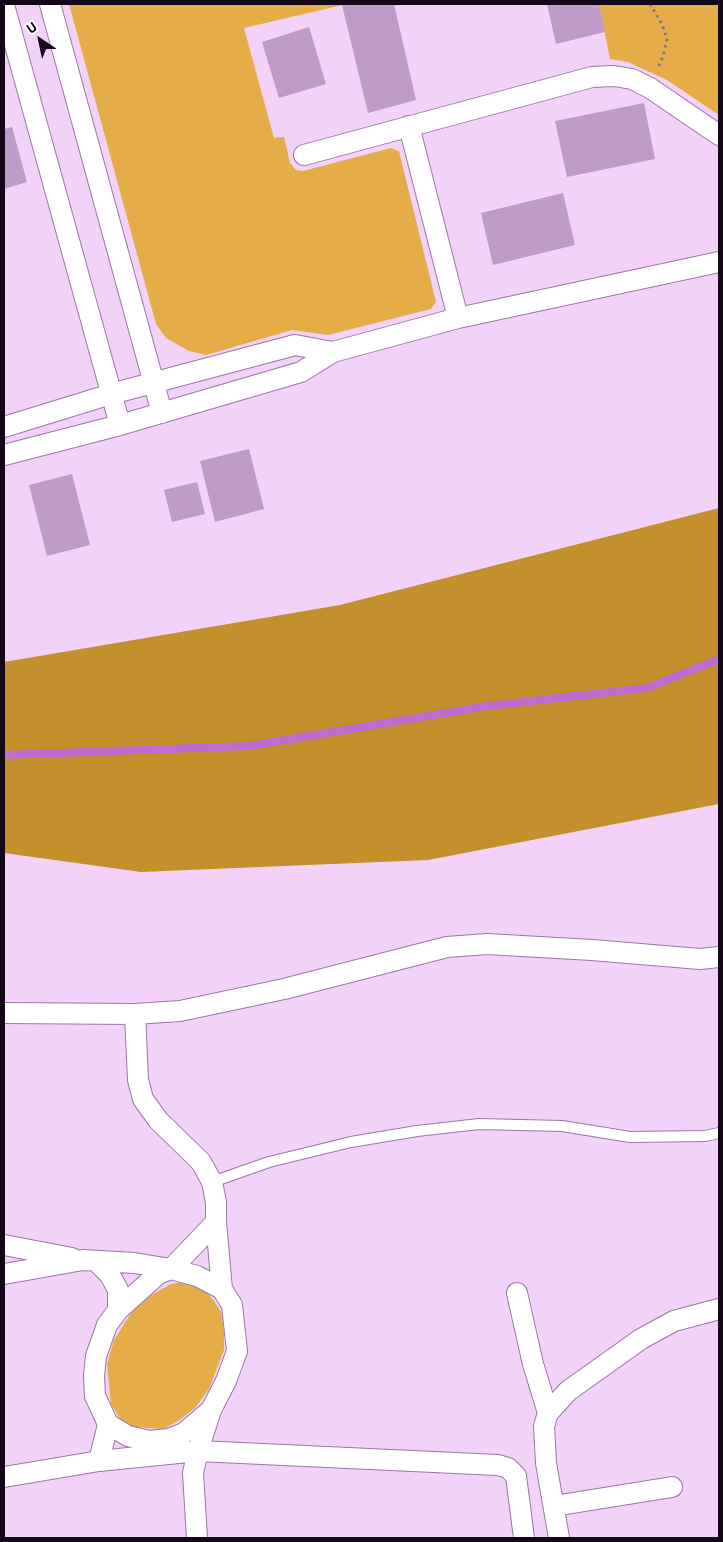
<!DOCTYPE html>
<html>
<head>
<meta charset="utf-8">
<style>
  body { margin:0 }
  #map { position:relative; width:723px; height:1542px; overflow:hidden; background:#f2d2f9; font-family:"Titillium Web",sans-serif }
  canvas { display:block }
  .frame { position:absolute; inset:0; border:5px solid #140717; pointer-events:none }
  .north { position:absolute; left:15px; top:15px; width:50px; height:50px; -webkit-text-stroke:4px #fff; paint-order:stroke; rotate:326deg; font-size:14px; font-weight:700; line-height:20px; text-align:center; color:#140717 }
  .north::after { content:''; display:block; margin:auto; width:18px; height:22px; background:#140717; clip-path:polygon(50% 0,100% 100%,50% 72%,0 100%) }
</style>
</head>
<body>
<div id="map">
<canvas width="723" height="1542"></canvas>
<div class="frame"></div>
<div class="north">U</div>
</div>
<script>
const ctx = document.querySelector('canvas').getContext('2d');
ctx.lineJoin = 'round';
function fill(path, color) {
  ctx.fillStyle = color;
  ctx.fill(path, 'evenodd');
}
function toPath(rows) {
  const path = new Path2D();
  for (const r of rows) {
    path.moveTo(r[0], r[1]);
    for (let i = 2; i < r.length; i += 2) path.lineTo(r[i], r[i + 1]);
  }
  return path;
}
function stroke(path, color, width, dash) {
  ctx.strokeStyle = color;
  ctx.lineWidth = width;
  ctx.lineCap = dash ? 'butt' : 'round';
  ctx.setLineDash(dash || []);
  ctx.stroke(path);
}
const green = toPath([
  [69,4,347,4,244,28,274,138,284,137,290,163,296,170,303,171,391,148,399,151,436,302,431,309,328,335,292,330,206,355,189,351,166,338,156,324],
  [599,4,719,4,719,115,667,80,628,62,610,59],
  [184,1282,205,1290,214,1301,221,1312,224,1331,224,1350,209,1389,195,1408,178,1421,163,1429,133,1427,123,1423,111,1404,107,1364,114,1340,131,1313,148,1297,171,1284]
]);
const forest = toPath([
  [719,508,719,804,428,860,141,872,4,853,4,662,340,605]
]);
const stream = toPath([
  [4,755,249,746,487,706,647,688,719,659]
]);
const building = toPath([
  [347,4,394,4,416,100,368,113,342,5],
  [547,4,599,4,605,32,556,44],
  [309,27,326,84,279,98,262,42],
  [644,103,655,159,567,177,555,121],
  [12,127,27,182,4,189,4,129],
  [563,193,575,245,493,265,481,213],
  [249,449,264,509,215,522,200,461],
  [72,474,90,545,47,556,29,485],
  [197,482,205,514,172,522,164,490]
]);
const path = toPath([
  [650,4,662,24,667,39,663,56,658,68]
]);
const service = toPath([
  [212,1182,269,1162,351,1142,417,1131,479,1124,562,1126,630,1137,705,1136,719,1133]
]);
const minor = toPath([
  [50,4,162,413],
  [4,5,120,425],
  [409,126,458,318],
  [304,155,592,77,614,76,632,79,650,88,719,135],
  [4,427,111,394,295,345,333,352],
  [4,455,120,425,301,372,333,352,458,318,719,262],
  [4,1013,135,1014,180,1011,284,989,447,947,487,944,592,950,700,959,719,957],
  [135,1014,138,1080,143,1099,158,1120,201,1162,212,1182,216,1202,216,1222,222,1289],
  [4,1245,72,1258],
  [96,1261,110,1275,118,1290,118,1310],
  [171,1269,197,1276,222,1289,232,1305,237,1351,226,1381,211,1410,184,1433,169,1439,149,1441,128,1436,108,1424,95,1396,94,1376,96,1356,107,1325,118,1310,158,1274,171,1269],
  [4,1274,83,1260,134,1263,171,1269,216,1222],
  [517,1293,533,1364,548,1413],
  [99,1461,108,1424],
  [4,1477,99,1461,198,1451,498,1465,508,1468,516,1476,524,1538],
  [554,1506,672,1487],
  [197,1538,193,1473,198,1451,211,1410],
  [559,1538,546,1463,544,1426,548,1413,568,1391,641,1339,674,1321,719,1309]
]);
fill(green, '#e4ad48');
fill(forest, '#c4902b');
stroke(stream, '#bb6ece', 8);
fill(building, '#c09ac9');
stroke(service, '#9b77a4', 12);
stroke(minor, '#9b77a4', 22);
stroke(path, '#89728e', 3, [2.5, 4]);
stroke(service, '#fff', 10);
stroke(minor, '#fff', 20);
</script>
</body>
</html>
